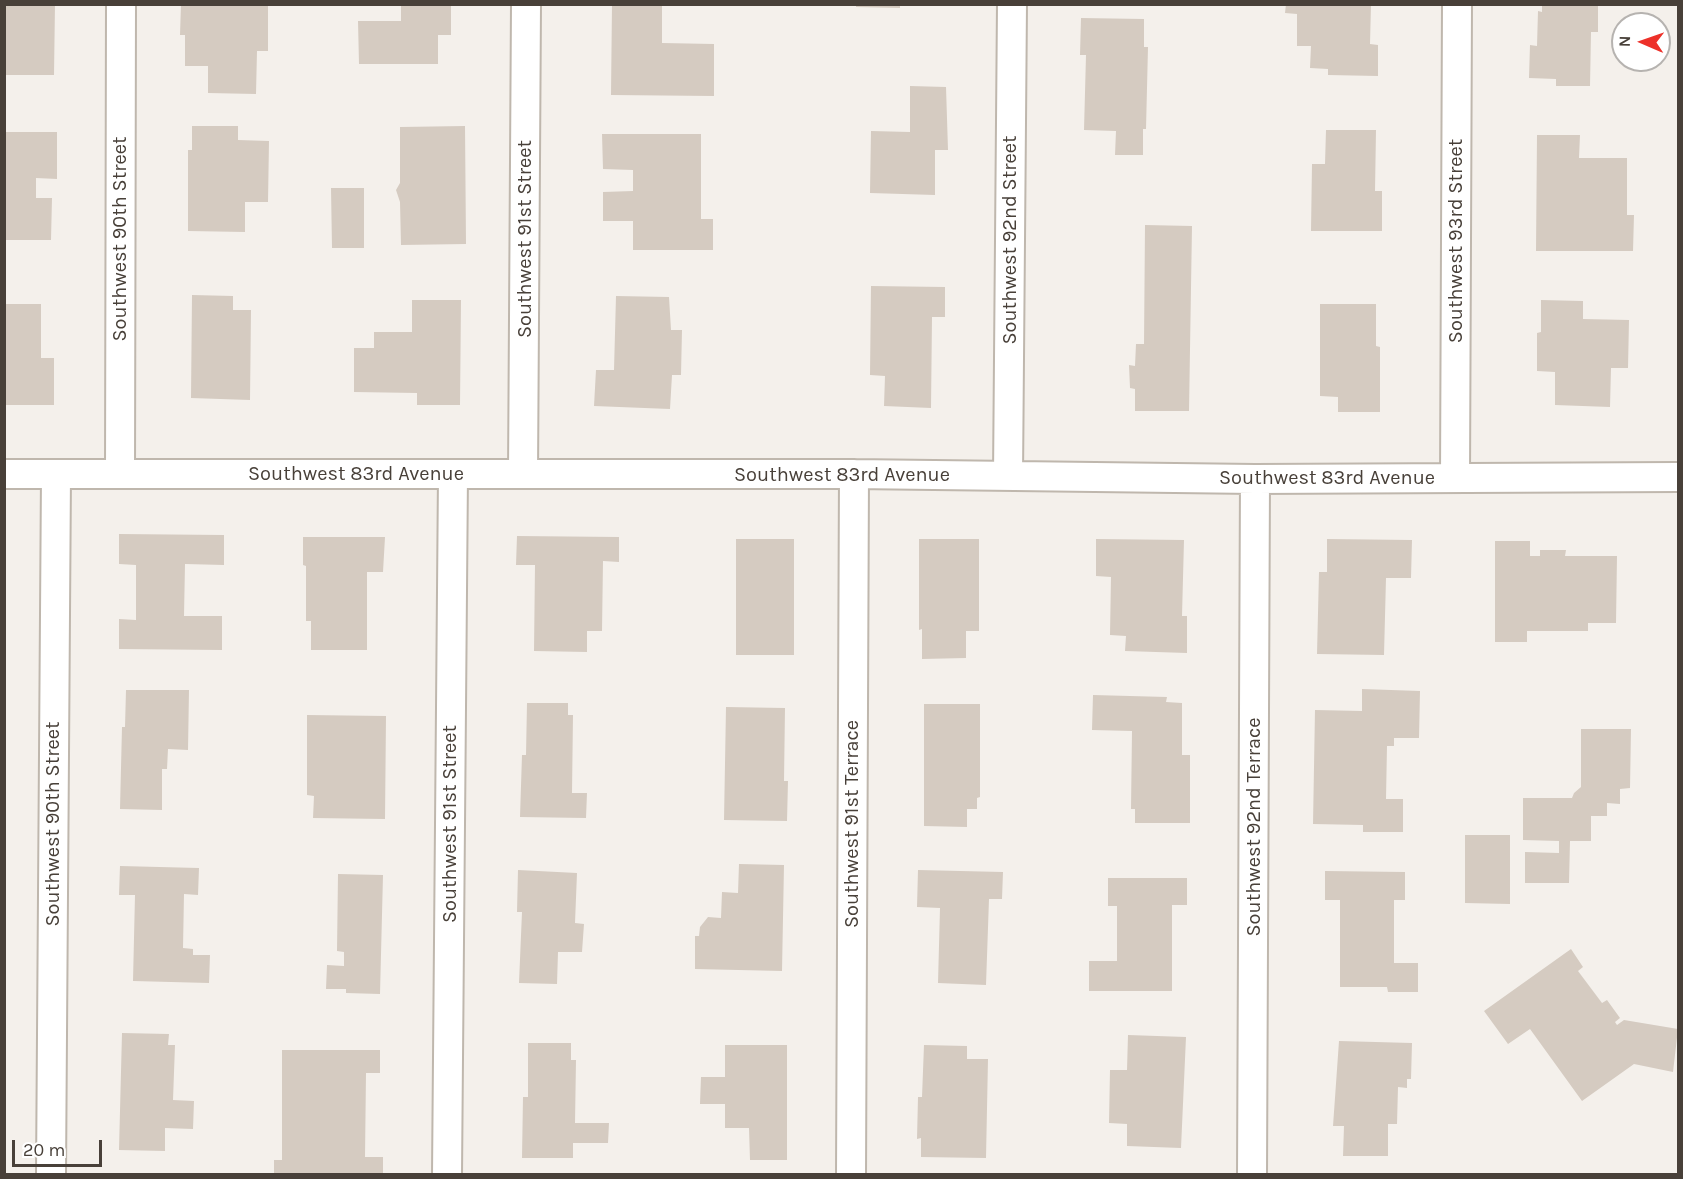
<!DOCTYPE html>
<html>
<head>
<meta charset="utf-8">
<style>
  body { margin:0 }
  #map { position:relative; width:1683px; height:1179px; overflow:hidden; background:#f4f0eb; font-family:Karla,sans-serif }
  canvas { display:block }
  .frame { position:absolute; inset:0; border:6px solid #484039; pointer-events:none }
  .north { position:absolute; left:1611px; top:12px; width:60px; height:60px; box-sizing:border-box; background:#fff; border:2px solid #b6b3b0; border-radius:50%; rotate:272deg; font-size:16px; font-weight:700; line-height:24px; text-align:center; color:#484039 }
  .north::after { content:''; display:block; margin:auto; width:21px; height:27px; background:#ed3029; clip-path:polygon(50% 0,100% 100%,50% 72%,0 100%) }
  .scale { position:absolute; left:12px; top:1140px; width:90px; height:27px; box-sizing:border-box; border:3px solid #484039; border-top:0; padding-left:8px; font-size:18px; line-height:21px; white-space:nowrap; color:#484039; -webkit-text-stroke:4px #fff; paint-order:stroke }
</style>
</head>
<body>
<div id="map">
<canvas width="1683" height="1179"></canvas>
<div class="frame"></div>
<div class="north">N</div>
<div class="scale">20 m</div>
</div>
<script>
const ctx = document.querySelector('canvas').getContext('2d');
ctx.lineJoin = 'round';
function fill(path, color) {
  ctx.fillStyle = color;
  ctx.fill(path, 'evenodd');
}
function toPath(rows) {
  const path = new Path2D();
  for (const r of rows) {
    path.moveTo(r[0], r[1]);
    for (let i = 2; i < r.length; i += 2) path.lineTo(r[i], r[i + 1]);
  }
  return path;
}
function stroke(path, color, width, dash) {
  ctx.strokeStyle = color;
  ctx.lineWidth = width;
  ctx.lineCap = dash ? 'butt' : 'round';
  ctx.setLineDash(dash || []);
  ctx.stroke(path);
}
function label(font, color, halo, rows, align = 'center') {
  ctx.font = font + ' Karla,sans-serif';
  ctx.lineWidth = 4.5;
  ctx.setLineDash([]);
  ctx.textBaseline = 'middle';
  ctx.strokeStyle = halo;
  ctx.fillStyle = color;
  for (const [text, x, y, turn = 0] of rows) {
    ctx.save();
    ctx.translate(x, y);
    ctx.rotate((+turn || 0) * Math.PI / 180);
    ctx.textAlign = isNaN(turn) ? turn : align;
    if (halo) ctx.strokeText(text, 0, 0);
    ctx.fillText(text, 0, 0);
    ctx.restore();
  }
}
const building = toPath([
  [4,4,55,4,54,75,4,75],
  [181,4,268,4,268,51,257,51,256,94,208,93,208,66,185,66,185,35,180,35],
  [401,4,451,4,451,35,438,35,438,64,359,64,358,21,401,21],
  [612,4,662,4,662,43,714,44,714,96,611,95],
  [856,4,900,4,900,8,856,7],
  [1286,4,1371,4,1370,44,1378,45,1378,76,1328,75,1328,69,1310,68,1311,46,1297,46,1297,14,1285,13],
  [1542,4,1598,4,1598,32,1591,32,1590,86,1556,86,1556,79,1529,78,1530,45,1537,46,1538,11,1542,12],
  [1081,18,1144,19,1144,47,1148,47,1146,129,1143,129,1143,155,1115,155,1116,131,1084,130,1086,55,1080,55],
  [910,86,946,87,948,150,935,150,935,195,870,193,871,131,910,132],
  [192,126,238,126,238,140,269,141,268,202,245,202,245,232,188,231,188,150,192,150],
  [465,126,466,244,401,245,400,202,396,190,400,183,400,127],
  [1326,130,1376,130,1375,191,1382,191,1382,231,1311,231,1312,164,1325,164],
  [4,132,57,132,57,179,36,178,36,198,52,198,51,240,4,240],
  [602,134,701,134,701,219,713,219,713,250,633,250,633,221,603,221,603,192,633,191,633,170,603,169],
  [1537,135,1580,135,1579,158,1627,158,1627,215,1634,215,1633,251,1536,251],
  [331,188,364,188,364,248,332,248],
  [1145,225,1192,226,1189,411,1135,411,1135,389,1130,388,1129,365,1135,366,1136,344,1144,344],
  [871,286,945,287,945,317,932,317,931,408,884,406,885,376,870,375],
  [192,295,233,296,233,310,251,310,250,400,191,398],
  [616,296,669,297,671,330,682,330,681,375,672,375,670,409,594,406,596,370,614,370],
  [412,300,461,300,460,405,417,405,417,393,354,392,354,348,374,348,374,332,412,332],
  [1541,300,1583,301,1583,319,1629,320,1628,368,1611,368,1610,407,1555,405,1555,372,1537,371,1537,333,1541,332],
  [4,304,41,304,41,358,54,358,54,405,4,405],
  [1320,304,1376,304,1376,346,1380,347,1380,412,1338,412,1338,397,1320,396],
  [119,534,224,535,224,565,185,564,184,616,222,616,222,650,119,649,119,619,136,620,136,565,119,564],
  [517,536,619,537,619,562,603,561,602,631,587,631,587,652,534,651,535,565,516,565],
  [303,537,385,537,383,572,367,572,367,650,311,650,311,621,306,621,306,566,303,565],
  [736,539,794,539,794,655,736,655],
  [919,539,979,539,979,631,966,631,966,658,922,659,922,629,919,630],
  [1096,539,1184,540,1182,616,1187,616,1187,653,1125,651,1126,636,1110,635,1111,577,1096,576],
  [1327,539,1412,540,1411,578,1386,578,1384,655,1317,654,1319,572,1327,572],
  [1495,541,1530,541,1530,556,1540,556,1540,550,1566,550,1565,556,1617,556,1616,623,1588,623,1588,631,1527,631,1527,642,1495,642],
  [1362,689,1420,691,1419,738,1394,738,1394,746,1387,746,1386,799,1403,799,1403,832,1363,832,1363,825,1313,824,1315,710,1362,711],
  [126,690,189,690,188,750,168,749,167,769,162,769,162,810,120,809,122,727,125,727],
  [1093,695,1167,697,1166,702,1182,703,1182,755,1190,755,1190,823,1135,823,1135,809,1131,809,1132,731,1092,730],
  [527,703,568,703,568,715,573,715,572,793,587,793,586,818,520,817,522,755,526,755],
  [924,704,980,704,980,797,977,798,977,809,967,809,967,827,924,826],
  [726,707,785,708,784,781,788,781,787,821,724,820],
  [307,715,386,716,385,819,313,818,314,796,307,795],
  [1581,729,1631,729,1630,788,1620,789,1620,804,1607,803,1607,816,1591,816,1591,841,1570,841,1569,883,1525,883,1525,852,1559,853,1559,841,1523,840,1523,798,1572,798,1574,793,1581,787],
  [1465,835,1510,835,1510,904,1465,903],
  [739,864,784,865,782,971,695,969,695,936,699,936,700,927,708,917,721,918,722,892,738,893],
  [120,866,199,868,198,895,184,894,183,948,193,949,193,955,210,955,209,983,133,981,135,895,119,895],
  [518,870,577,873,575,923,584,924,582,952,558,952,557,984,519,983,522,912,517,912],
  [918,870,1003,872,1002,899,989,899,986,985,938,983,940,908,917,907],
  [1325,871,1405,872,1405,900,1394,900,1394,963,1418,963,1418,992,1388,992,1387,987,1340,987,1340,900,1325,900],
  [338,874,383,875,380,994,346,993,346,989,326,989,327,965,344,966,344,952,337,951],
  [1108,878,1187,878,1187,905,1172,905,1172,991,1089,991,1089,961,1117,961,1117,906,1108,906],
  [1571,949,1583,967,1578,971,1602,1003,1607,1000,1620,1018,1615,1022,1617,1025,1624,1020,1678,1029,1673,1072,1634,1064,1582,1101,1530,1029,1508,1044,1484,1011],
  [122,1033,169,1034,168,1045,175,1045,173,1100,194,1101,193,1129,165,1128,165,1151,119,1150],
  [1128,1035,1186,1037,1181,1148,1127,1146,1127,1124,1109,1123,1110,1070,1127,1070],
  [1339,1041,1412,1043,1411,1079,1407,1079,1407,1088,1398,1087,1397,1124,1388,1124,1388,1156,1343,1156,1344,1126,1333,1126],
  [528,1043,571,1043,571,1060,576,1060,575,1123,609,1123,608,1143,573,1143,573,1158,522,1158,523,1097,528,1097],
  [725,1045,787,1045,787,1160,750,1160,749,1128,725,1128,725,1104,700,1104,701,1077,725,1077],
  [924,1045,967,1046,967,1059,988,1059,986,1158,921,1157,921,1138,917,1139,918,1097,922,1097],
  [282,1050,380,1050,380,1073,366,1073,365,1157,383,1157,383,1174,274,1174,274,1160,282,1160]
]);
const minor = toPath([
  [4,474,854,474,1255,479,1678,477],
  [120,474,121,4],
  [523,474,526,4],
  [1008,476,1012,4],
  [1455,478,1457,4],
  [51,1174,56,474],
  [447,1174,453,474],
  [851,1174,854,474],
  [1252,1174,1255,479]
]);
const streetNames = [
  ["Southwest 90th Street",120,239,-90],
  ["Southwest 91st Street",525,239,-90],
  ["Southwest 92nd Street",1010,240,-90],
  ["Southwest 93rd Street",1456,241,-90],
  ["Southwest 83rd Avenue",356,474],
  ["Southwest 83rd Avenue",842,475],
  ["Southwest 83rd Avenue",1327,478],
  ["Southwest 90th Street",53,824,-90],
  ["Southwest 91st Street",450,824,-90],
  ["Southwest 91st Terrace",852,824,-90],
  ["Southwest 92nd Terrace",1254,827,-90]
];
fill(building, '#d5cbc1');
stroke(minor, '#bfb7ad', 32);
stroke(minor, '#fff', 28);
label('20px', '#484039', '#fff', streetNames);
</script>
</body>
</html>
